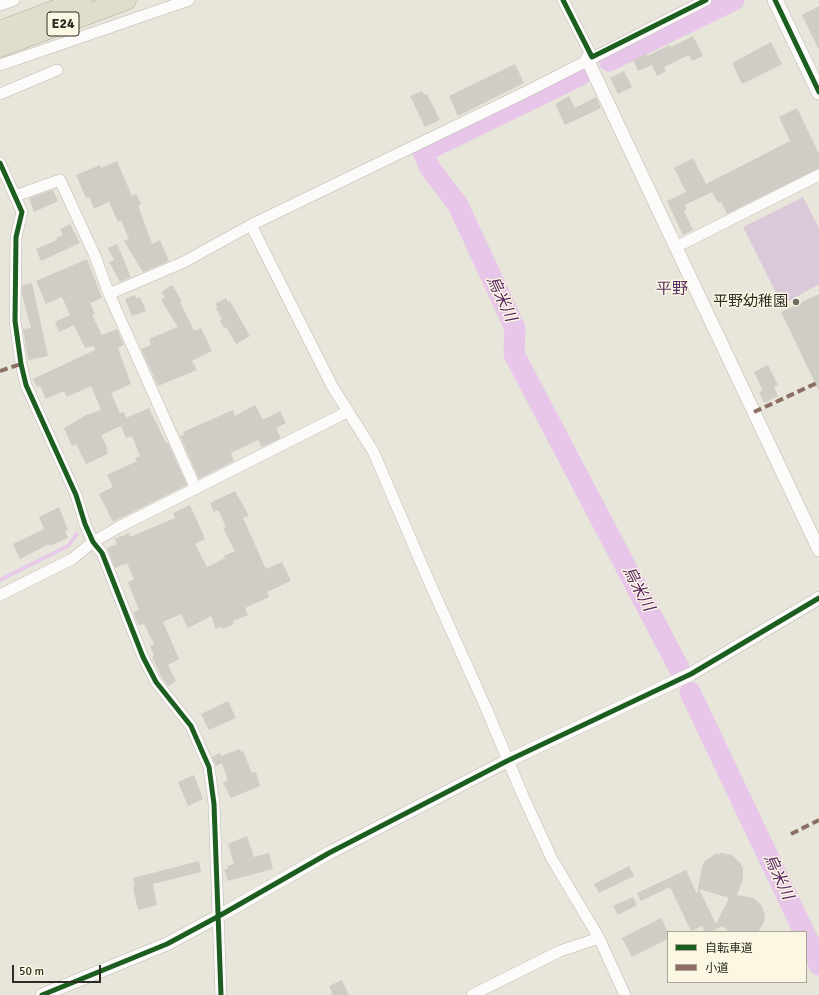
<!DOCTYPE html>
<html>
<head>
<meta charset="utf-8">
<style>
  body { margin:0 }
  #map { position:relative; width:819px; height:995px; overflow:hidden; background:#e8e6db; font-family:Signika,"Noto Sans JP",sans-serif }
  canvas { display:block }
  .legend { position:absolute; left:667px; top:931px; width:140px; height:52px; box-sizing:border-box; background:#fbf7e3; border:1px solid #a9a697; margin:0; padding:5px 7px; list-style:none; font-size:12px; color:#2e2d25 }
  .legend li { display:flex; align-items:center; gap:8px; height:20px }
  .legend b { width:20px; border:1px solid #a9a697 }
  .scale { position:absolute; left:12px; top:965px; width:89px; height:18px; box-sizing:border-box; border:2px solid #2e2d25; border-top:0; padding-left:5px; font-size:12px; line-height:14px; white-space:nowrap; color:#2e2d25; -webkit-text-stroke:3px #fbf7e3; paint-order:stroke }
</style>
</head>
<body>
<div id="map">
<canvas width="819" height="995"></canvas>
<ul class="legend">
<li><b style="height:5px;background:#1b5e20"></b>自転車道</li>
<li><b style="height:5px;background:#8d6e63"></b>小道</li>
</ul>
<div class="scale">50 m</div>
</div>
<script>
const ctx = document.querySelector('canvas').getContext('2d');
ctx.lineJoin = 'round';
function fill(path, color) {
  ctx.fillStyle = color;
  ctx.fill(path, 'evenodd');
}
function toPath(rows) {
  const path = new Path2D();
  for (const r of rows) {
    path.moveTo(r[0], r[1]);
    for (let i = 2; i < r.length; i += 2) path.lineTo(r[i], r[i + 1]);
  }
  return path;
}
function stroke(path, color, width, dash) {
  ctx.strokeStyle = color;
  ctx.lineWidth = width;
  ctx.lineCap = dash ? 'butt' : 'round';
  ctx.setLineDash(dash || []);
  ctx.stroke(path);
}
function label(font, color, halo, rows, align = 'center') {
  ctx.font = font + ' Signika,"Noto Sans JP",sans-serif';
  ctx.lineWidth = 3;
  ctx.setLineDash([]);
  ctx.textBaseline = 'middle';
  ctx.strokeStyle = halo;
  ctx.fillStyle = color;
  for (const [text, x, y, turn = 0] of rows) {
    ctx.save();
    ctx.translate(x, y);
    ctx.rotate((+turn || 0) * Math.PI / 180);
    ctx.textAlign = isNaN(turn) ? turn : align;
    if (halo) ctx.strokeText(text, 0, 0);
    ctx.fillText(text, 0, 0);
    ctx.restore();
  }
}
const green = toPath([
  [803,197,819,228,819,284,782,305,743,227]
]);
const stream = toPath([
  [0,580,68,546,77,534]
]);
const river = toPath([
  [609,61,734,0],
  [581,75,423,152,430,168,458,205,515,328,514,354,680,670],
  [690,692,804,932],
  [806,936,819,965]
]);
const building = toPath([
  [819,6,819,50,802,15],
  [693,36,703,56,692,61,689,55,664,67,666,71,657,76,652,65,638,71,633,60,646,54,647,56,670,45,671,47],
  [771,42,782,64,742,84,732,63],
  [515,64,524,83,458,116,449,96],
  [624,71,632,87,618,94,610,78],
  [422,91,424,95,427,94,440,120,425,127,410,96],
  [569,96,575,108,596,97,601,108,565,125,555,104],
  [797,108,819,154,819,168,727,214,721,202,718,203,712,192,685,205,687,209,684,211,693,230,683,235,667,201,686,192,674,168,693,158,706,184,790,141,779,117],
  [117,161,132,196,136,194,141,204,138,205,152,244,160,240,169,261,143,272,124,241,129,239,121,220,118,222,109,202,94,209,89,197,86,198,76,175,100,165,101,168],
  [53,190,58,201,34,212,29,198],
  [70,224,80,243,41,261,36,249,57,240,56,238,63,235,60,229],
  [117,244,131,277,120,282,109,262,114,260,108,248],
  [87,259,102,298,90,303,95,314,92,315,102,335,117,329,124,345,118,348,131,384,111,393,120,413,124,412,126,418,149,408,166,443,168,443,187,485,113,522,99,494,113,487,107,475,137,461,135,458,140,456,132,436,126,438,121,426,101,435,108,449,106,449,108,454,86,464,76,444,72,446,64,428,86,415,101,410,91,386,67,397,64,391,46,399,40,386,37,387,33,379,95,350,94,346,85,348,74,325,59,332,55,322,70,315,62,297,46,304,36,281],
  [32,283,48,356,28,360,23,329,31,328,22,295,22,285],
  [172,285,182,301,180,302,194,331,201,328,212,351,192,361,197,370,158,386,141,349,151,345,149,339,178,327,161,300,165,297,161,292],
  [819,294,819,391,781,312],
  [135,295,136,298,140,297,146,311,132,316,125,299],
  [226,298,228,302,230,301,250,336,236,344,226,327,224,328,220,320,222,319,216,309,218,308,215,304],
  [768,365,778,385,774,387,778,396,764,403,759,392,763,391,754,372],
  [255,405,263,420,280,411,286,423,276,428,281,438,262,447,258,440,231,453,234,461,199,479,180,436,184,435,183,432,233,410,235,416],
  [235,491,249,516,243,518,266,569,282,562,291,581,267,592,269,597,245,608,248,615,233,621,234,624,223,629,222,627,216,629,211,616,188,628,181,614,163,622,179,659,168,665,176,681,168,686,162,678,152,657,154,656,150,646,154,644,144,624,138,625,133,612,139,610,128,582,134,579,127,563,115,568,107,548,117,544,115,539,129,533,130,536,132,536,175,518,173,513,190,505,205,539,195,544,207,567,225,558,224,556,235,551,223,528,226,527,218,510,214,512,210,503],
  [59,507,68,530,65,531,68,538,50,546,49,544,20,559,13,544,44,529,39,517],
  [228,701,236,718,209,730,201,714],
  [240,749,241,752,243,751,252,773,256,772,260,786,231,798,223,783,228,781,222,763,216,766,212,757,220,753,221,756],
  [194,775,203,799,188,806,178,782],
  [247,836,254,857,269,853,273,869,228,881,224,869,228,869,227,866,234,864,228,844],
  [722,853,732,855,740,863,743,868,743,879,737,895,754,898,762,906,765,916,764,922,758,932,729,932,723,926,710,932,705,932,702,926,691,931,670,887,641,901,637,893,686,870,697,894,702,867,705,861,715,854],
  [699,889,729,898,716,924],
  [199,861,201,872,153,884,157,905,138,910,133,887,135,887,133,878],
  [629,866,634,876,599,893,594,884],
  [633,897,637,905,618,915,613,906],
  [661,918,668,932,668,939,632,957,622,938],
  [342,980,349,995,333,995,329,986]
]);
const minor = toPath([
  [563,0,592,57],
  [0,5,14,0],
  [0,65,189,0],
  [0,94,57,70],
  [0,163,22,212,16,237,15,321,21,364,26,385,76,495,85,524,93,542,102,553,143,657,156,682,191,726,209,767,214,804,221,995],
  [15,196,60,180,95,256,109,294,196,489],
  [251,225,332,386,373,451,428,579,486,708,523,796,552,859,599,938,625,995],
  [676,247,819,175],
  [109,294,184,262,251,225,528,91,706,0],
  [0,595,72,559,93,542,119,527,347,412],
  [472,995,560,951,599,938]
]);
const tertiary = toPath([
  [587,59,819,550],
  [42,995,167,944,219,916,329,853,507,761,691,674,819,598]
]);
const secondary = toPath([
  [775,0,819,92]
]);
const motorway = toPath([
  [0,31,82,0],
  [0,47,126,0]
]);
const quiet = toPath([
  [0,371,21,364],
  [754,412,819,382],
  [791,834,819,820]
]);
const cycleway = toPath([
  [563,0,592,57,706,0],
  [775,0,819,92],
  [0,163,22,212,16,237,15,321,21,364,26,385,76,495,85,524,93,542,102,553,143,657,156,682,191,726,209,767,214,804,221,995],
  [42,995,167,944,219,916,329,853,507,761,691,674,819,598]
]);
const markers = [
  [796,302,4,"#6f6e65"]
];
const shields = [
  [63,24,32]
];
const shieldNames = [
  ["E24",63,24]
];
const poiNames = [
  ["平野幼稚園",788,302]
];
const neighbourhoodNames = [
  ["平野",672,290]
];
const waterNames = [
  ["烏米川",501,299,65],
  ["烏米川",638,589,62],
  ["烏米川",778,877,65]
];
fill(green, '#dac9d8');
stroke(stream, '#e7c6e9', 3.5);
stroke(river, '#e7c6e9', 21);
fill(building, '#cfcdc5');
stroke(minor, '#bab8b0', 12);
stroke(tertiary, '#bab8b0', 14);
stroke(secondary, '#bab8b0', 16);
stroke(motorway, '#afab96', 21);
stroke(minor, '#fcfbfa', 11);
stroke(tertiary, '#fcfbfa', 13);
stroke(secondary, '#fcfbfa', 15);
stroke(motorway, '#e0ddcd', 20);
stroke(quiet, '#8d6e63', 4, [8, 4]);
stroke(cycleway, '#1b5e20', 5);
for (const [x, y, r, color] of markers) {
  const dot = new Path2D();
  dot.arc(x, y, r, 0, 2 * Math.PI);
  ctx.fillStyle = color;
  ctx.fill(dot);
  stroke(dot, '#fbf7e3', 1.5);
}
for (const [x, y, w] of shields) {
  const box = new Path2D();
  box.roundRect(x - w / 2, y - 12, w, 24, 3);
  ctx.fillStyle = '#fbf7e3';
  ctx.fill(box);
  stroke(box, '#2e2d25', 1);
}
label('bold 14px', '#2e2d25', null, shieldNames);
label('15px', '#2e2d25', '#fbf7e3', poiNames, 'right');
label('16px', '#5a2f64', '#fbf7e3', neighbourhoodNames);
label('italic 16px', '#582463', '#fbf7e3', waterNames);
</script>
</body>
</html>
